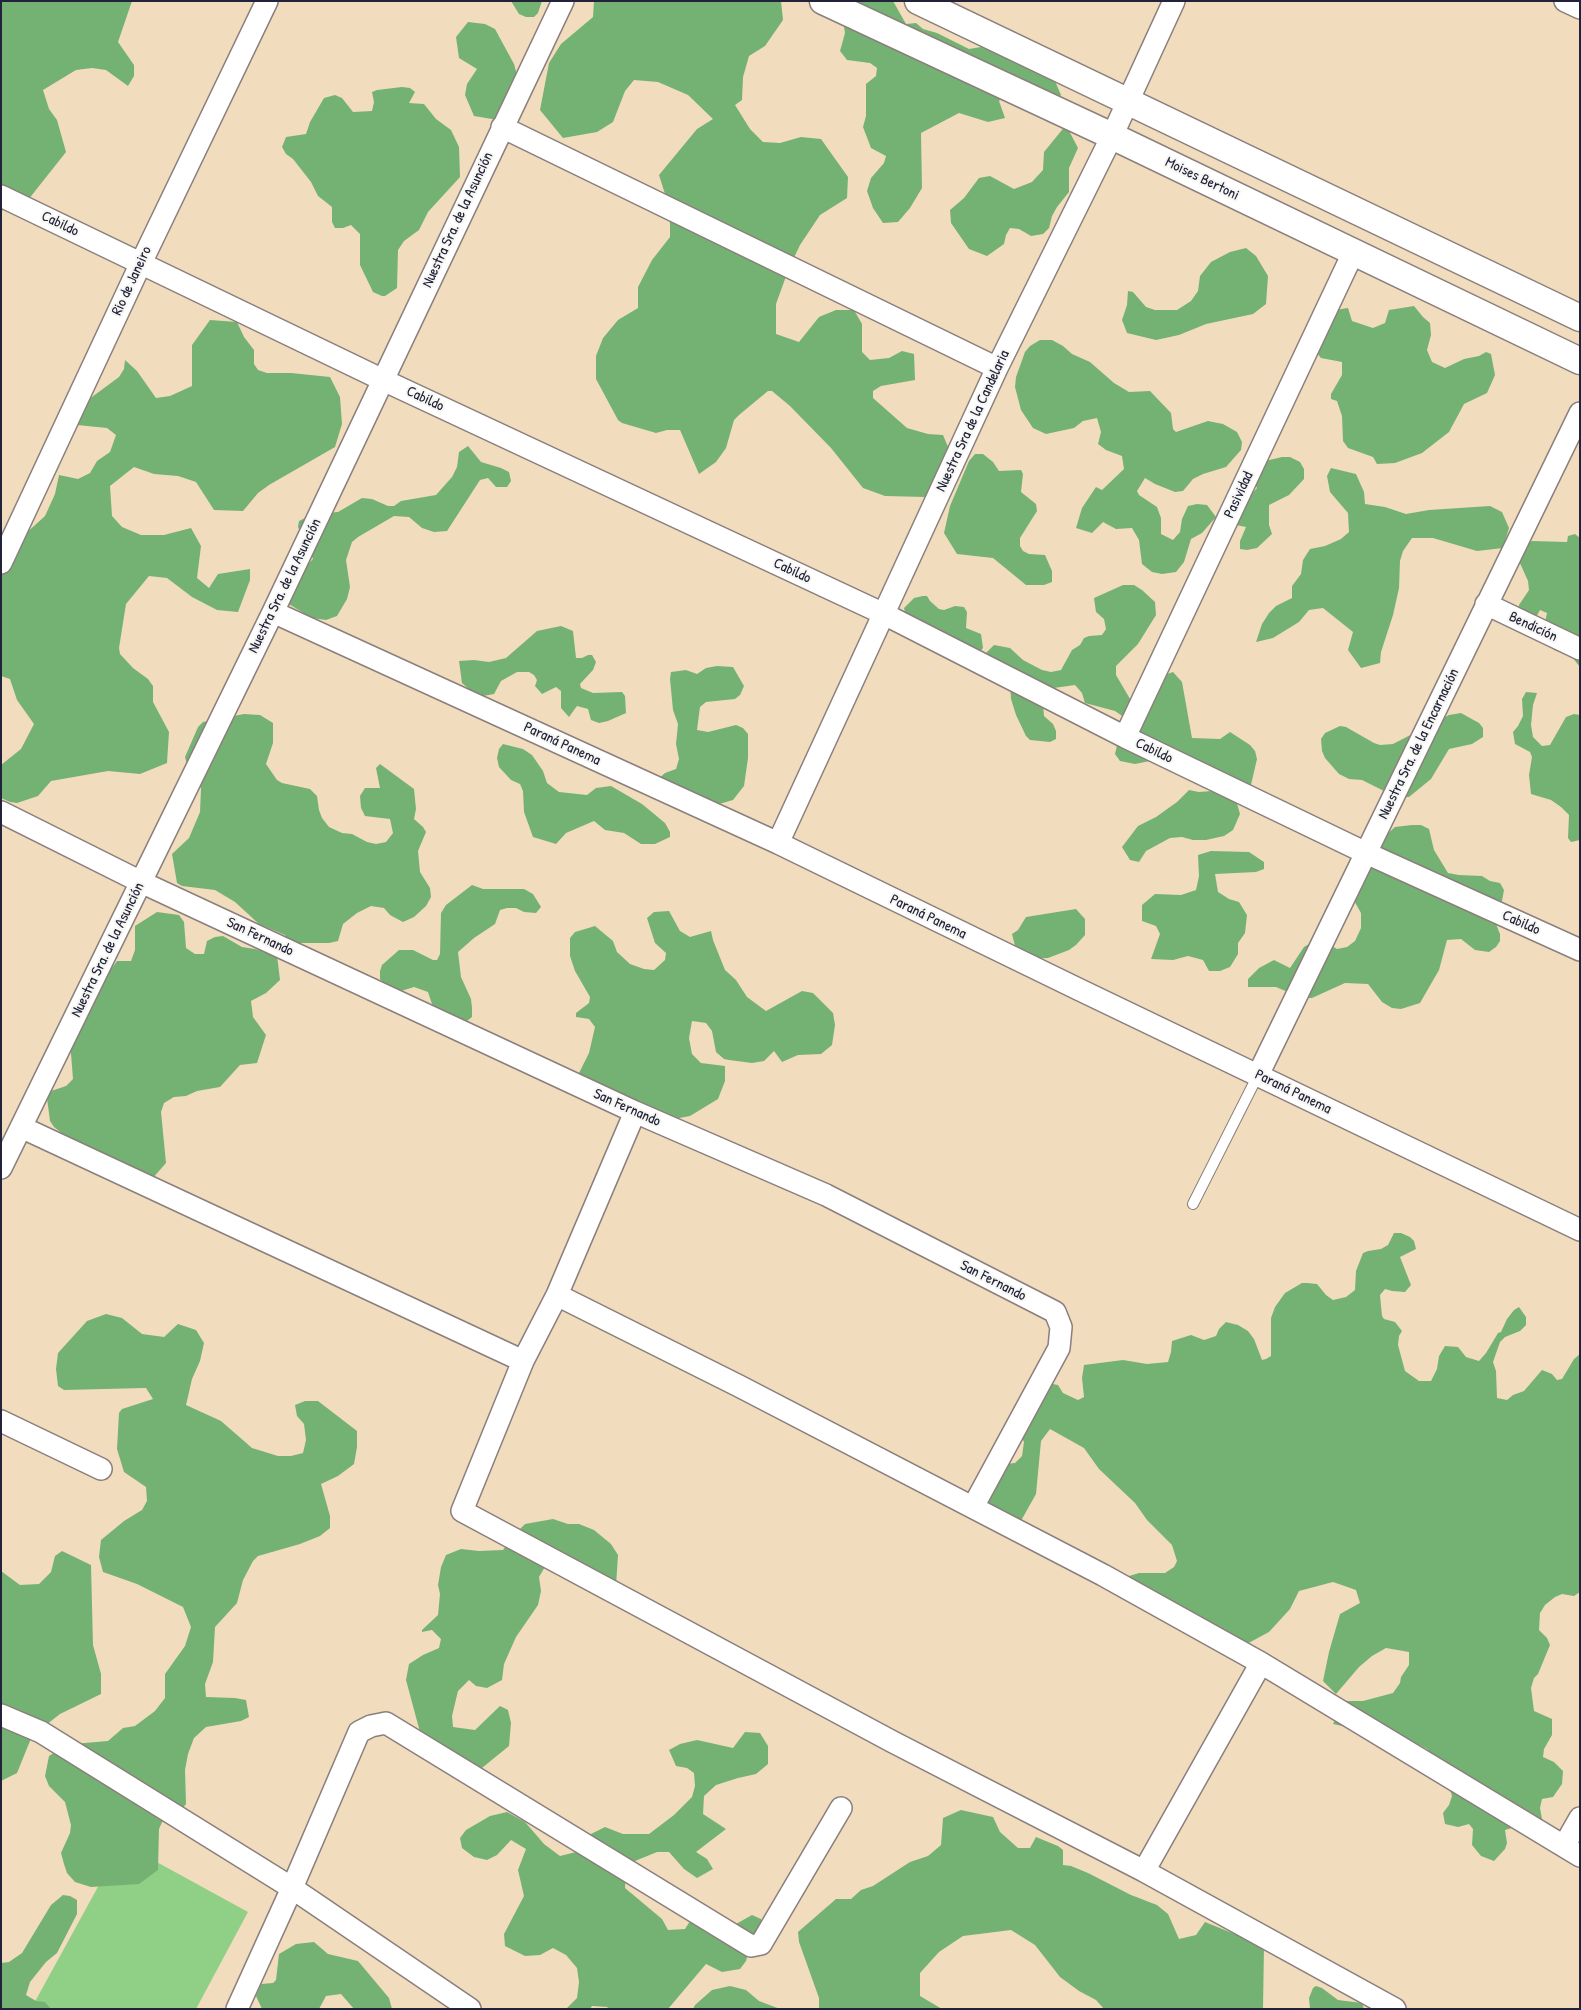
<!DOCTYPE html>
<html>
<head>
<meta charset="utf-8">
<style>
  body { margin:0 }
  #map { position:relative; width:1581px; height:2010px; overflow:hidden; background:#f2dcbe; font-family:"Patrick Hand",sans-serif }
  canvas { display:block }
  .frame { position:absolute; inset:0; border:2px solid #22223b; pointer-events:none }
</style>
</head>
<body>
<div id="map">
<canvas width="1581" height="2010"></canvas>
<div class="frame"></div>
</div>
<script>
const ctx = document.querySelector('canvas').getContext('2d');
ctx.lineJoin = 'round';
function fill(path, color) {
  ctx.fillStyle = color;
  ctx.fill(path, 'evenodd');
}
function toPath(rows) {
  const path = new Path2D();
  for (const r of rows) {
    path.moveTo(r[0], r[1]);
    for (let i = 2; i < r.length; i += 2) path.lineTo(r[i], r[i + 1]);
  }
  return path;
}
function stroke(path, color, width, dash) {
  ctx.strokeStyle = color;
  ctx.lineWidth = width;
  ctx.lineCap = dash ? 'butt' : 'round';
  ctx.setLineDash(dash || []);
  ctx.stroke(path);
}
function label(font, color, halo, rows, align = 'center') {
  ctx.font = font + ' "Patrick Hand",sans-serif';
  ctx.lineWidth = 4;
  ctx.setLineDash([]);
  ctx.textBaseline = 'middle';
  ctx.strokeStyle = halo;
  ctx.fillStyle = color;
  for (const [text, x, y, turn = 0] of rows) {
    ctx.save();
    ctx.translate(x, y);
    ctx.rotate((+turn || 0) * Math.PI / 180);
    ctx.textAlign = isNaN(turn) ? turn : align;
    if (halo) ctx.strokeText(text, 0, 0);
    ctx.fillText(text, 0, 0);
    ctx.restore();
  }
}
const green = toPath([
  [122,1843,248,1912,196,2009,36,2009,32,2007]
]);
const forest = toPath([
  [1,1,132,1,118,42,134,65,134,76,128,86,106,70,92,68,76,70,43,90,49,109,57,120,66,152,28,200,1,211],
  [511,1,542,1,538,13,534,17,526,17,519,14],
  [594,1,781,1,783,20,765,46,749,56,743,77,742,100,735,105,750,129,763,142,780,143,801,137,821,139,848,177,847,198,820,215,800,245,789,268,776,304,776,334,799,342,819,317,836,310,854,310,862,324,862,352,870,360,889,358,902,351,914,354,915,380,881,386,873,391,873,398,907,428,928,434,943,435,951,454,934,495,925,497,885,496,863,488,831,448,790,406,772,391,768,391,739,415,734,420,726,448,716,462,699,474,680,430,667,430,656,433,622,423,618,420,596,379,596,356,603,338,618,320,638,308,638,287,652,260,670,237,670,224,665,194,659,175,697,129,713,119,688,95,658,82,634,80,625,91,613,122,597,132,563,138,540,110,549,63,561,44,593,17],
  [840,1,893,1,906,24,916,23,923,29,937,33,969,49,981,47,987,41,1044,67,1055,81,1061,95,1056,101,1003,96,999,101,1005,118,988,122,959,113,921,133,922,188,910,208,898,222,883,223,873,208,867,191,871,178,884,163,886,156,871,148,863,127,866,116,866,84,876,76,877,68,870,63,847,60,840,51,845,33],
  [468,22,485,24,495,29,514,64,517,75,498,120,474,116,465,95,467,84,477,69,459,58,456,37],
  [402,87,410,88,415,92,409,103,424,104,436,119,451,130,459,147,460,177,428,212,419,230,404,241,398,250,397,288,385,296,382,296,373,292,360,265,360,234,351,225,343,228,335,228,332,222,332,207,318,196,311,182,293,159,286,154,282,147,286,137,306,134,310,122,324,98,335,95,342,98,353,112,372,111,374,102,372,92,377,90],
  [1066,125,1078,148,1069,168,1069,192,1057,207,1052,216,1049,228,1043,234,1031,236,1019,229,1010,228,1006,235,1004,244,987,256,969,249,951,223,950,210,964,198,979,178,990,176,1014,189,1032,182,1043,170,1044,152],
  [1246,248,1256,256,1268,276,1266,304,1253,314,1206,324,1179,335,1156,340,1127,333,1122,320,1127,305,1128,291,1133,292,1146,307,1155,310,1177,310,1191,301,1198,291,1200,276,1211,262,1230,252],
  [1414,306,1423,317,1430,323,1431,335,1427,350,1432,362,1445,368,1464,359,1479,356,1486,352,1491,354,1495,375,1487,393,1464,404,1449,432,1422,453,1395,463,1377,464,1373,457,1348,448,1343,441,1342,416,1337,401,1331,399,1331,394,1342,375,1342,362,1321,358,1316,352,1335,310,1348,308,1352,321,1373,328,1385,323,1389,310],
  [210,320,237,322,244,337,254,350,254,364,258,370,267,373,291,373,330,377,340,397,342,424,335,447,269,485,258,493,243,511,214,510,196,482,178,476,154,474,134,467,110,486,112,516,122,527,141,535,164,535,191,528,201,546,197,578,209,588,218,574,250,569,250,580,238,612,217,610,192,597,167,578,149,576,126,604,119,648,120,654,133,668,148,679,153,686,153,702,169,732,167,763,140,774,108,771,51,781,38,796,17,803,10,802,1,798,1,765,21,749,34,724,17,700,10,679,1,676,1,542,23,536,45,516,55,494,59,475,78,479,90,473,97,461,110,452,116,435,107,428,77,425,73,420,73,411,119,377,124,369,125,360,137,371,156,398,170,396,192,386,192,345],
  [1040,340,1052,340,1063,346,1072,354,1090,362,1114,383,1129,392,1150,391,1171,413,1173,429,1176,432,1208,421,1223,424,1237,432,1242,442,1241,450,1226,467,1203,474,1193,479,1183,491,1175,492,1155,484,1145,478,1137,491,1139,495,1157,507,1161,518,1161,534,1173,540,1180,532,1182,519,1188,506,1197,504,1207,505,1216,517,1202,533,1191,539,1184,562,1176,572,1162,574,1152,572,1142,564,1139,540,1132,528,1116,529,1103,522,1092,533,1076,528,1082,508,1096,487,1102,490,1124,469,1122,456,1106,450,1098,444,1101,432,1097,418,1083,421,1074,428,1046,434,1033,428,1021,410,1015,387,1016,377,1025,352,1030,346],
  [468,446,481,462,501,468,509,472,511,481,507,487,496,487,488,478,480,480,447,531,434,532,422,528,409,517,394,516,358,537,352,542,346,560,350,587,347,599,337,616,326,620,312,618,287,603,275,588,280,570,285,564,307,565,313,559,298,527,299,521,313,514,338,512,362,498,372,499,388,506,394,506,401,501,436,495,452,477,457,467,459,452],
  [975,454,983,454,993,462,999,471,1021,470,1023,474,1021,492,1036,504,1037,511,1020,538,1020,546,1023,551,1029,554,1045,555,1052,571,1052,582,1044,585,1026,585,993,558,957,554,944,533,950,506,969,461],
  [1282,457,1290,457,1300,462,1304,469,1304,479,1289,495,1269,505,1269,525,1272,534,1257,548,1247,550,1240,549,1240,541,1246,527,1236,525,1250,496,1257,488,1255,485,1261,462],
  [1331,468,1356,474,1364,492,1365,504,1385,507,1406,514,1429,510,1490,506,1502,512,1509,528,1503,548,1477,551,1433,538,1412,538,1403,551,1400,561,1399,588,1393,615,1381,652,1380,663,1361,668,1348,650,1353,632,1323,608,1309,610,1299,622,1273,638,1256,642,1262,624,1269,613,1276,606,1292,598,1292,586,1301,574,1303,560,1310,549,1325,546,1341,539,1349,532,1348,513,1330,492,1327,476],
  [1575,534,1580,538,1580,667,1572,657,1554,650,1546,643,1544,627,1547,613,1540,610,1534,621,1517,616,1519,605,1529,590,1528,581,1519,561,1527,544,1532,541,1567,542,1568,536],
  [1123,585,1134,585,1142,590,1155,602,1156,615,1138,644,1116,666,1116,675,1133,704,1158,677,1173,672,1182,682,1192,738,1220,739,1230,732,1250,745,1255,751,1257,759,1250,789,1236,800,1240,814,1233,830,1224,836,1206,840,1193,840,1182,837,1170,838,1146,851,1139,862,1130,860,1122,847,1138,826,1156,817,1177,802,1189,790,1199,792,1212,791,1216,789,1160,759,1135,764,1120,761,1115,754,1119,737,1128,720,1115,711,1085,703,1082,693,1075,685,1047,689,1043,704,1044,716,1053,724,1056,731,1056,739,1050,742,1030,740,1026,736,1016,715,1011,699,1010,684,987,673,986,653,994,645,1010,648,1023,660,1042,670,1051,672,1061,670,1072,650,1080,645,1084,638,1089,636,1102,635,1106,629,1104,619,1096,612,1094,598],
  [923,596,927,596,930,601,939,609,944,610,955,606,964,607,967,612,966,628,981,634,983,648,978,654,907,620,904,608,914,598],
  [561,626,573,631,576,658,582,658,588,655,592,655,596,662,593,670,580,684,581,688,593,693,622,692,625,696,626,713,608,721,599,723,591,720,588,709,577,706,569,717,561,708,561,691,556,687,542,694,535,686,537,680,534,675,529,672,517,672,501,681,494,694,483,696,473,698,471,691,462,683,459,661,474,660,489,662,506,658,537,631],
  [717,666,733,667,744,686,740,695,735,699,706,702,700,707,697,730,708,732,736,725,743,728,748,734,748,758,744,786,733,800,705,808,657,780,665,773,676,769,679,759,676,744,678,724,673,710,670,679,671,672,686,670,697,674,706,668],
  [1526,692,1537,693,1533,705,1531,725,1533,737,1542,746,1550,745,1566,717,1574,714,1580,715,1580,840,1571,842,1568,838,1569,815,1561,807,1551,800,1531,794,1529,775,1532,757,1530,752,1515,744,1513,732,1518,726,1523,716,1522,699],
  [1461,713,1479,723,1483,728,1483,737,1472,744,1449,749,1431,779,1409,797,1401,797,1390,794,1362,780,1349,779,1339,774,1325,758,1322,751,1321,739,1325,733,1340,726,1346,727,1374,743,1380,745,1393,744,1449,715],
  [244,714,260,715,273,723,273,743,266,764,277,780,282,783,310,789,317,796,319,810,322,818,329,827,342,833,352,834,367,842,376,844,386,842,393,833,390,819,365,816,361,808,360,796,365,788,380,788,376,768,380,764,414,789,416,809,414,819,423,827,426,832,418,851,420,872,430,888,431,897,426,906,414,917,403,922,390,915,384,908,371,906,357,913,343,924,338,941,329,943,289,943,285,935,259,924,235,902,215,890,182,886,177,883,172,854,189,838,200,812,201,789,199,783,190,777,185,757,198,727,203,722],
  [503,744,523,749,532,755,543,771,547,783,559,792,587,795,596,788,611,786,642,804,665,823,670,832,670,837,655,844,641,844,624,833,605,830,594,821,566,833,556,844,533,837,524,812,523,791,520,784,511,780,499,767,497,758,499,749],
  [1412,825,1421,825,1429,829,1434,850,1448,873,1459,875,1482,876,1490,881,1500,883,1504,890,1502,901,1485,916,1491,923,1496,924,1500,934,1500,941,1496,947,1489,952,1475,950,1461,939,1447,940,1439,970,1420,1003,1401,1009,1392,1008,1382,1002,1368,984,1345,983,1312,998,1302,998,1276,987,1248,987,1248,979,1259,968,1274,960,1290,968,1304,947,1319,938,1337,949,1347,947,1355,941,1361,928,1361,913,1352,897,1385,836,1395,827],
  [1211,851,1249,852,1264,862,1264,869,1256,872,1215,874,1218,892,1229,899,1239,902,1247,915,1245,933,1238,943,1238,954,1230,967,1220,971,1209,971,1203,960,1188,956,1173,960,1151,959,1160,934,1156,926,1142,921,1142,905,1155,894,1181,895,1196,890,1199,876,1198,855],
  [472,885,483,889,524,889,533,894,541,907,536,913,524,912,516,908,507,908,500,910,495,924,474,938,458,952,461,977,471,999,472,1008,472,1017,462,1025,438,1011,432,1004,428,992,414,987,401,991,388,988,380,979,380,971,382,965,399,950,413,950,433,960,437,960,440,954,441,913,446,905],
  [1076,909,1085,919,1085,935,1076,945,1069,950,1048,958,1031,959,1017,954,1012,934,1018,930,1026,917],
  [669,911,680,931,690,937,711,931,713,940,725,970,736,980,747,997,766,1011,802,991,813,993,833,1013,835,1025,832,1045,821,1054,798,1055,782,1062,774,1051,764,1061,752,1063,729,1060,724,1059,716,1052,712,1031,706,1023,692,1021,689,1038,692,1054,701,1063,725,1066,725,1081,718,1099,690,1116,674,1119,578,1075,589,1053,595,1027,589,1019,576,1017,576,1013,589,1003,590,997,575,971,570,956,570,938,575,932,595,926,613,941,617,952,630,964,644,969,654,970,665,960,666,953,655,943,647,918,654,912],
  [157,912,179,915,184,922,186,948,195,954,204,954,207,941,215,937,223,936,242,947,255,949,277,955,280,980,266,993,251,1001,253,1017,266,1035,257,1063,240,1065,220,1087,197,1091,186,1096,174,1097,164,1103,161,1112,166,1163,152,1179,66,1139,64,1135,54,1127,50,1121,47,1098,51,1091,66,1086,73,1079,70,1041,104,973,109,972,117,961,131,961,135,950,135,926],
  [1394,1233,1401,1233,1410,1237,1414,1241,1416,1249,1400,1257,1411,1285,1405,1292,1392,1291,1385,1289,1380,1295,1382,1316,1384,1319,1395,1322,1402,1331,1399,1336,1398,1345,1405,1371,1419,1381,1431,1381,1437,1369,1439,1356,1445,1346,1458,1347,1466,1357,1479,1361,1486,1353,1498,1333,1501,1332,1507,1319,1514,1310,1519,1307,1526,1317,1526,1325,1520,1331,1505,1337,1500,1342,1493,1362,1496,1371,1497,1398,1507,1400,1513,1395,1524,1391,1542,1370,1552,1374,1557,1380,1562,1379,1574,1359,1580,1354,1580,1592,1574,1596,1562,1594,1555,1597,1545,1605,1540,1613,1539,1630,1547,1638,1550,1645,1538,1674,1534,1678,1531,1688,1534,1711,1552,1719,1552,1735,1544,1749,1543,1757,1554,1762,1563,1771,1562,1784,1553,1797,1542,1799,1540,1808,1542,1819,1505,1830,1507,1843,1505,1849,1494,1861,1481,1856,1472,1845,1473,1829,1469,1824,1458,1827,1445,1824,1443,1813,1449,1805,1452,1796,1449,1786,1427,1749,1404,1737,1379,1734,1333,1724,1345,1701,1363,1701,1393,1693,1400,1683,1401,1677,1409,1665,1409,1652,1386,1648,1372,1656,1359,1667,1336,1694,1323,1681,1329,1652,1340,1614,1360,1603,1356,1590,1333,1582,1299,1591,1290,1609,1269,1632,1243,1646,1128,1579,1129,1576,1139,1573,1165,1573,1174,1567,1177,1561,1172,1545,1147,1520,1135,1503,1099,1469,1084,1448,1050,1429,1041,1441,1036,1494,1022,1519,1002,1534,977,1482,1005,1464,1015,1463,1022,1456,1024,1442,1018,1429,1047,1383,1058,1385,1063,1393,1078,1400,1084,1397,1082,1378,1084,1365,1123,1360,1147,1364,1168,1362,1171,1352,1172,1341,1191,1335,1204,1340,1216,1336,1219,1329,1226,1322,1238,1325,1248,1331,1254,1339,1262,1360,1266,1359,1271,1356,1271,1318,1275,1307,1285,1293,1302,1283,1307,1283,1317,1284,1326,1295,1333,1300,1346,1297,1355,1290,1356,1271,1363,1253,1368,1251,1381,1249,1388,1245],
  [106,1314,122,1318,142,1334,164,1337,178,1324,196,1330,204,1343,200,1361,192,1379,186,1405,221,1421,252,1448,278,1456,291,1456,303,1453,306,1440,304,1424,297,1416,295,1405,305,1401,318,1401,357,1431,357,1447,354,1464,338,1476,321,1484,330,1516,330,1528,320,1536,300,1544,258,1556,253,1561,243,1580,237,1603,215,1627,213,1662,205,1684,206,1697,235,1698,246,1700,249,1717,241,1721,206,1727,194,1738,188,1754,185,1770,186,1804,178,1814,163,1820,159,1829,158,1870,139,1884,91,1887,75,1882,67,1873,64,1864,61,1853,70,1833,71,1825,65,1802,49,1786,45,1776,49,1756,60,1749,73,1744,108,1741,123,1728,135,1726,155,1711,165,1698,165,1674,185,1646,191,1627,183,1607,137,1584,103,1572,99,1557,101,1540,124,1521,142,1510,147,1501,146,1487,124,1472,117,1449,119,1413,122,1409,153,1399,146,1388,64,1390,58,1386,56,1369,58,1353,87,1321],
  [553,1519,568,1524,579,1524,594,1530,611,1544,618,1555,616,1586,613,1593,590,1593,584,1577,546,1565,539,1577,541,1591,538,1605,516,1637,504,1664,502,1680,487,1688,476,1686,469,1680,458,1691,452,1716,453,1727,475,1730,500,1706,508,1710,511,1723,509,1746,477,1772,420,1732,406,1680,409,1664,423,1655,439,1648,441,1639,432,1630,422,1632,422,1630,438,1615,440,1594,438,1585,441,1567,446,1555,461,1549,479,1551,503,1550,513,1536,525,1524],
  [62,1551,91,1565,93,1645,101,1674,101,1694,60,1714,32,1736,17,1773,1,1781,1,1571,20,1585,39,1584,51,1572,55,1556],
  [745,1732,760,1733,768,1746,768,1764,756,1774,738,1778,716,1785,704,1796,703,1814,726,1829,696,1852,707,1859,713,1869,697,1878,684,1869,669,1852,657,1852,635,1861,626,1869,625,1888,662,1919,668,1930,685,1929,692,1918,736,1924,752,1915,761,1919,762,1923,750,1946,746,1961,740,1969,722,1972,706,1964,668,2009,609,2009,607,2007,592,2006,590,2009,566,2009,577,1998,579,1982,577,1968,566,1955,553,1948,540,1955,525,1956,505,1946,504,1934,524,1896,518,1870,526,1849,511,1840,497,1855,487,1860,474,1857,462,1848,460,1838,466,1830,490,1816,507,1812,525,1822,544,1844,560,1856,580,1851,583,1838,605,1827,623,1834,649,1834,674,1815,692,1797,695,1786,694,1773,687,1768,676,1766,669,1750,680,1744,697,1740,733,1748],
  [961,1810,993,1817,1000,1832,1018,1848,1030,1848,1036,1837,1058,1846,1063,1850,1063,1865,1071,1866,1088,1873,1131,1895,1157,1905,1168,1914,1179,1939,1196,1935,1205,1922,1264,1946,1263,2009,1104,2009,1096,2000,1079,1991,1060,1977,1035,1945,1011,1930,963,1936,939,1952,920,1973,920,1996,942,2009,819,2009,819,1998,799,1942,798,1932,836,1899,851,1899,861,1890,873,1886,910,1862,928,1856,941,1845,943,1818],
  [63,1895,70,1896,77,1900,77,1914,57,1953,46,1962,30,1982,26,1995,36,2001,45,2002,51,2009,1,2009,1,1963,9,1962,22,1953,51,1905],
  [314,1942,328,1954,358,1961,389,1998,392,2009,354,2009,341,1994,326,1996,319,2009,262,2009,256,1996,261,1984,273,1983,276,1980,279,1954,296,1944],
  [730,1986,746,1990,759,2001,780,2009,693,2009,695,2005,712,1990],
  [1316,1986,1322,1988,1338,2000,1362,2003,1364,2009,1310,2009,1309,1998,1313,1988]
]);
const service = toPath([
  [1193,1204,1258,1075]
]);
const minor = toPath([
  [1565,1,1580,8],
  [502,127,997,368],
  [1,196,383,380,884,614,1125,737,1366,853,1580,950],
  [1,563,141,263,267,1],
  [1486,604,1580,649],
  [273,612,778,843,1078,989,1580,1230],
  [1125,737,1353,253],
  [1,812,141,882,635,1112,826,1195,1055,1312,1061,1327,1059,1348,973,1507],
  [778,843,997,368,1112,136,1174,1],
  [1258,1075,1580,413],
  [635,1112,557,1295,523,1361,462,1511,893,1742,1144,1871,1395,2009],
  [21,1127,523,1361],
  [1,1168,273,612,563,1],
  [557,1295,739,1386,1103,1575,1261,1663,1580,1856],
  [1,1421,101,1469],
  [1,1715,41,1732,292,1888,470,2009],
  [1564,1846,1580,1818],
  [1144,1871,1261,1663],
  [237,2009,292,1888,359,1732,371,1726,386,1723,751,1946,761,1944,841,1808]
]);
const tertiary = toPath([
  [823,1,1112,136,1580,361],
  [918,1,1580,318]
]);
const streetNames = [
  ["Moises Bertoni",1202,179,26],
  ["Nuestra Sra. de la Asunción",458,220,-65],
  ["Cabildo",60,224,26],
  ["Rio de Janeiro",132,281,-65],
  ["Cabildo",425,399,25],
  ["Nuestra Sra de la Candelaria",973,421,-65],
  ["Pasividad",1239,495,-65],
  ["Cabildo",792,571,25],
  ["Nuestra Sra. de la Asunción",285,586,-64],
  ["Bendición",1533,627,25],
  ["Paraná Panema",562,744,25],
  ["Nuestra Sra. de la Encarnación",1419,744,-64],
  ["Cabildo",1154,751,26],
  ["Paraná Panema",928,917,26],
  ["Cabildo",1521,923,24],
  ["San Fernando",260,937,25],
  ["Nuestra Sra. de la Asunción",108,950,-64],
  ["Paraná Panema",1293,1092,26],
  ["San Fernando",627,1108,24],
  ["San Fernando",993,1281,27]
];
fill(green, '#90d086');
fill(forest, '#74b273');
stroke(service, '#8a7f7c', 12);
stroke(minor, '#8a7f7c', 24);
stroke(tertiary, '#8a7f7c', 29);
stroke(service, '#fff', 10);
stroke(minor, '#fff', 21);
stroke(tertiary, '#fff', 26);
label('15px', '#22223b', '#f6f6f2', streetNames);
</script>
</body>
</html>
